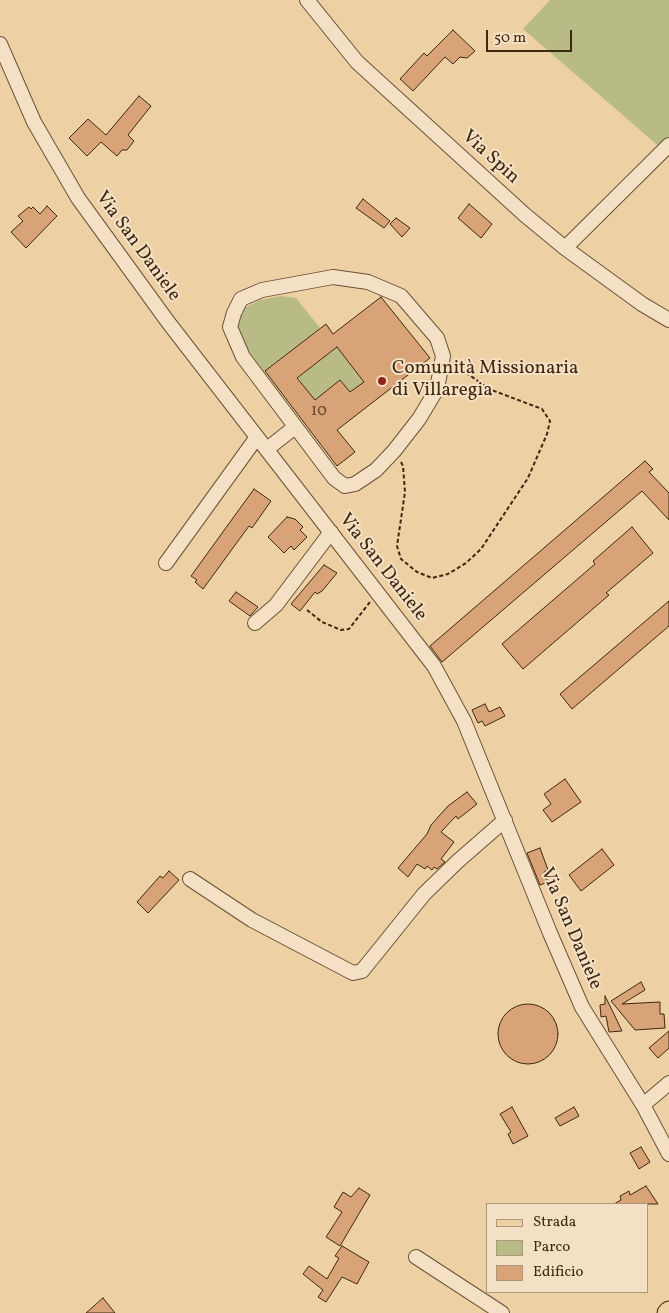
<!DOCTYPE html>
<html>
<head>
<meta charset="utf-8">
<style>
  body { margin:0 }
  #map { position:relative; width:669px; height:1313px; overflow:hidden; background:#eed0a5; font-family:Vollkorn,serif }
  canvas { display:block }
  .legend { position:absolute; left:486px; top:1203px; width:162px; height:90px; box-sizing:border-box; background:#f4e0c4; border:1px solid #ac967c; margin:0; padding:6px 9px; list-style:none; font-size:15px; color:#3f2811 }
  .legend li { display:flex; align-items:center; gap:10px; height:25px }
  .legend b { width:25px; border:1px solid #ac967c }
  .scale { position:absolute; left:486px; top:30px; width:86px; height:22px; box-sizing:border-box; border:2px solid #3f2811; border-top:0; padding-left:6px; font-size:15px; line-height:18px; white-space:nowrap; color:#3f2811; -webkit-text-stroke:4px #f4e0c4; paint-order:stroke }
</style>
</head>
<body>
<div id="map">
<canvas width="669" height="1313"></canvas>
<ul class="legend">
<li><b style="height:6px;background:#eed0a5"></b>Strada</li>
<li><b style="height:14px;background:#b9bb86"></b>Parco</li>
<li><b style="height:14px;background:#d8a376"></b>Edificio</li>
</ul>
<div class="scale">50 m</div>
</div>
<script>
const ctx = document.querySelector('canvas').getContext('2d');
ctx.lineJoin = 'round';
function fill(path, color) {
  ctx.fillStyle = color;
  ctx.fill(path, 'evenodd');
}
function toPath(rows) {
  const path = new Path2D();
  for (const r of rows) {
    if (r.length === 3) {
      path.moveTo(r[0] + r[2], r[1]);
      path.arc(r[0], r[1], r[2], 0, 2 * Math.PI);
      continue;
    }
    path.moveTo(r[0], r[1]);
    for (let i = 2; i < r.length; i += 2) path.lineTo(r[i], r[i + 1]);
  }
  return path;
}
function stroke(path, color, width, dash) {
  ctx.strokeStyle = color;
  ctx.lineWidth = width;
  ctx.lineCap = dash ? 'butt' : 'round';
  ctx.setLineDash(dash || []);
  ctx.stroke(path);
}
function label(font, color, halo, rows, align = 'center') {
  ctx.font = font + ' Vollkorn,serif';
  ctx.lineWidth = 4;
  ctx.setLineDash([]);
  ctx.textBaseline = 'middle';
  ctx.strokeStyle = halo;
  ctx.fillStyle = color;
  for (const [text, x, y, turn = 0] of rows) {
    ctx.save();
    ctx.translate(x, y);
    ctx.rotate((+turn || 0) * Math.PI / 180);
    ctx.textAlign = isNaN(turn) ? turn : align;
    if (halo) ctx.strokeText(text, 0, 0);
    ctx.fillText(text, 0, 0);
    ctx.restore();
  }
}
const green = toPath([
  [550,0,669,0,669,141,662,149,523,29],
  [281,296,296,298,320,328,264,372,245,346,237,323,241,310,260,300],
  [337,347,364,382,350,392,340,380,327,390,318,404,297,378]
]);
const building = toPath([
  [453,30,475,51,467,58,460,57,453,64,445,57,413,91,400,79,424,53,427,56,453,30],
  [139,96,151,106,128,135,134,141,127,150,122,150,117,156,101,142,87,156,69,138,88,119,106,135,139,96],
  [363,199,390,221,384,228,356,208,363,199],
  [469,204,492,224,481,238,458,218,469,204],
  [47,206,57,216,26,248,11,232,23,221,18,216,29,207,31,209,33,207,40,214,47,206],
  [396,218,410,228,402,237,390,224,396,218],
  [381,297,430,358,337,430,355,452,337,466,265,371,326,324,333,334,381,297],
  [337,347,364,382,350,392,340,380,315,400,297,378,337,347],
  [645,461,653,469,649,472,669,493,669,520,642,491,442,662,430,646,645,461],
  [254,489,271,501,252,528,249,526,203,589,195,582,197,580,191,576,254,489],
  [287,517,295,519,303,527,300,530,307,537,294,550,291,546,284,553,268,537,287,517],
  [632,527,653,553,606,593,609,595,523,669,502,644,595,564,593,561,632,527],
  [324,565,337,573,322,591,317,594,315,592,300,611,291,604,324,565],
  [236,592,258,607,250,616,229,601,236,592],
  [669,601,669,626,572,709,560,694,669,601],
  [485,704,489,712,500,707,505,716,485,726,482,721,478,723,472,710,485,704],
  [565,779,581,802,552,822,543,810,551,804,544,794,565,779],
  [467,792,477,804,458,819,456,816,441,832,454,842,441,859,445,862,437,869,434,867,432,870,427,866,425,869,417,864,408,877,398,868,427,834,431,825,448,806,467,792],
  [540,848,548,870,544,872,548,882,540,885,527,853,540,848],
  [602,849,614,865,581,891,569,875,602,849],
  [169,871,179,880,148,913,137,902,160,876,163,878,169,871],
  [641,982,645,990,622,1004,660,1002,660,1014,664,1014,665,1028,635,1030,611,1001,641,982],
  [605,996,612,1010,622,1031,609,1032,606,1016,601,1017,600,1005,605,1004,605,996],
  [528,1034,30],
  [669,1031,669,1048,658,1058,649,1048,669,1031],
  [512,1107,528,1136,513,1144,508,1134,511,1132,500,1114,512,1107],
  [574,1107,579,1116,560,1126,555,1118,574,1107],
  [641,1147,650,1162,639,1169,630,1153,641,1147],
  [646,1186,658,1204,614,1204,621,1200,620,1196,629,1191,630,1195,646,1186],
  [359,1188,370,1195,340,1246,326,1237,342,1212,334,1207,343,1192,351,1197,359,1188],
  [342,1246,369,1262,357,1284,342,1277,326,1302,318,1297,323,1290,303,1274,309,1266,327,1279,339,1258,335,1256,342,1246],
  [103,1298,115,1313,86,1313,103,1298]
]);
const path = toPath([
  [401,462,403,466,405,492,397,546,401,559,417,572,432,578,448,574,466,563,481,549,528,478,547,434,550,421,542,409,489,389,454,364],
  [307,610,322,622,341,630,349,629,370,602]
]);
const minor = toPath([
  [307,0,357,62,525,215,565,248,642,304,669,320],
  [0,44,34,122,78,198,168,322,434,666,464,721,550,933,582,1007,643,1105,669,1154],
  [565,248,669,145],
  [333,277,368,282,401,296,437,338,443,356,437,389,419,419,394,451,376,470,355,484,345,486,334,478,243,357,230,327,234,313,241,299,262,290,333,277],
  [267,449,295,427],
  [166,563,257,437],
  [255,623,276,605,331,532],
  [190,879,252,920,353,973,362,971,424,894,458,861,505,820],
  [643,1105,669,1083],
  [416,1257,502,1313]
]);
const major = toPath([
  [667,1313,669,1311]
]);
const markers = [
  [382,381,5,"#8f2418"]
];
const numberNames = [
  ["10",319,412]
];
const streetNames = [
  ["Via Spin",490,158,42],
  ["Via San Daniele",137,247,54],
  ["Via San Daniele",382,568,52],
  ["Via San Daniele",570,929,67]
];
const poiNames = [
  ["Comunità Missionaria",392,370],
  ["di Villaregia",392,392]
];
fill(green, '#b9bb86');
fill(building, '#d8a376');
stroke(building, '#3f2811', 1);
stroke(minor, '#6b5236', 16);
stroke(major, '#3f2811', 21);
stroke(path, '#3f2811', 2, [4, 2.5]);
stroke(minor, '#f4e0c4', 14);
stroke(major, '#eed0a5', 19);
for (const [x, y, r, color] of markers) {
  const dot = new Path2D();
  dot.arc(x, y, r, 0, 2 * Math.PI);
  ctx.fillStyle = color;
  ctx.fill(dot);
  stroke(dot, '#f4e0c4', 2);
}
label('16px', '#65472a', null, numberNames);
label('19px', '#3f2811', '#f4e0c4', streetNames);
label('19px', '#3f2811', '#f4e0c4', poiNames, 'left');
</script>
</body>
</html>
